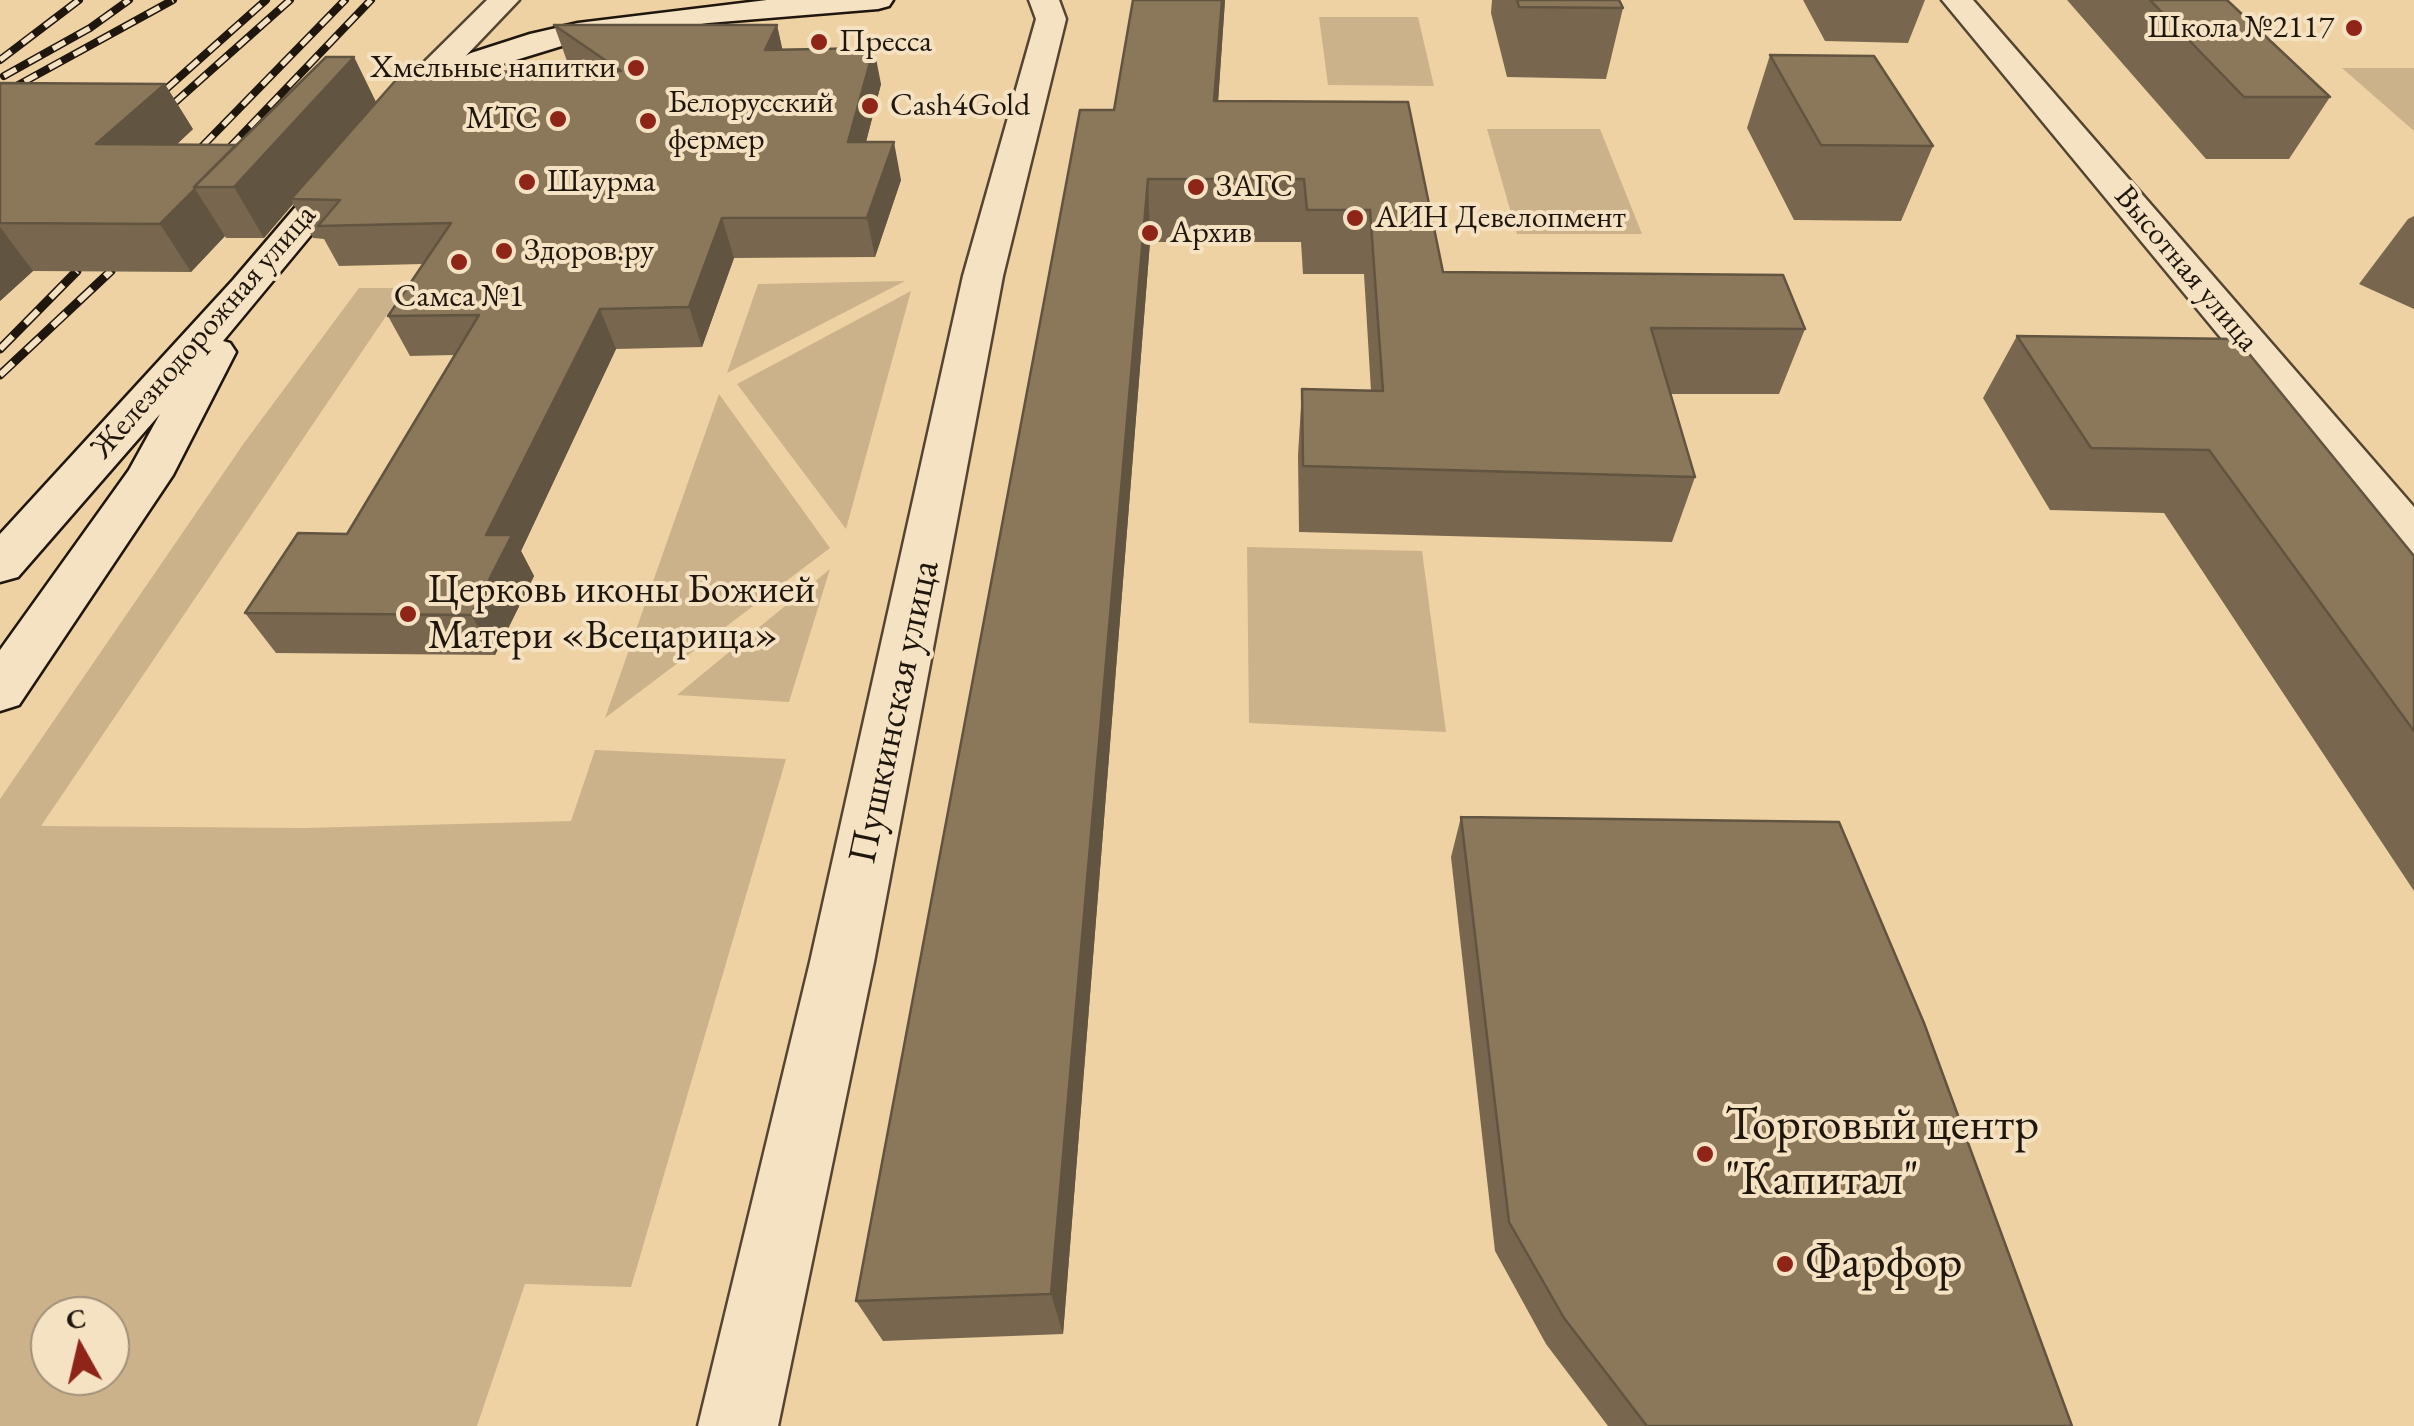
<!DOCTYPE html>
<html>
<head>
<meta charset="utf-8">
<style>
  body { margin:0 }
  #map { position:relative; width:2414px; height:1426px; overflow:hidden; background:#efd2a3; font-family:"EB Garamond",serif }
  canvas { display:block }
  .north { position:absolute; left:30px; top:1296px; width:100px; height:100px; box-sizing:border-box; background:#f5e2c3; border:2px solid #9f907a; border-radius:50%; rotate:352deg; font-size:28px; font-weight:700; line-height:40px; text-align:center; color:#1f160d }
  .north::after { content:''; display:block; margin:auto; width:35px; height:45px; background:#8f2418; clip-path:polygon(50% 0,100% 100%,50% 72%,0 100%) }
</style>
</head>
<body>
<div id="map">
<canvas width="2414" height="1426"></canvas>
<div class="north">С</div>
</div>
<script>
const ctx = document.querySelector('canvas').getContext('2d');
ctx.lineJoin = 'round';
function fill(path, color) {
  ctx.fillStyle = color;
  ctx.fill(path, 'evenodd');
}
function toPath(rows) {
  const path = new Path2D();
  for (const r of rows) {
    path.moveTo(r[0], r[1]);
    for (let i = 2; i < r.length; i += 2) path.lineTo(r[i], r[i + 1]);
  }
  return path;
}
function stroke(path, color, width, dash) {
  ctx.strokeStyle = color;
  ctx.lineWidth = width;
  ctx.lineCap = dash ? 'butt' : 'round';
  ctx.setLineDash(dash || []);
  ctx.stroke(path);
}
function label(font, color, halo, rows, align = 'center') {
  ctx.font = font + ' "EB Garamond",serif';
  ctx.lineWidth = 8;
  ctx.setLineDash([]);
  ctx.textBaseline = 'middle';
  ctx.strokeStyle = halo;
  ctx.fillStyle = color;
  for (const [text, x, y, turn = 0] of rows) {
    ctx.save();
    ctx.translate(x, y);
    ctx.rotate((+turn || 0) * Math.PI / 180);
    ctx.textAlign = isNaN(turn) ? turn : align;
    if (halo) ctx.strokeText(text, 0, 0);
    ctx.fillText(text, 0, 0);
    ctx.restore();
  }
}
const green = toPath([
  [1319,17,1418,17,1434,86,1328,85],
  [2342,68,2414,68,2414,131],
  [1487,129,1600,129,1642,234,1517,234],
  [905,281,727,373,758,284],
  [359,288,405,288,41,826,305,828,571,821,595,750,786,759,631,1287,525,1284,477,1426,0,1426,0,799,244,443],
  [50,1316,110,1316,110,1376,50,1376],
  [911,291,846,529,737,384],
  [719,394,830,548,605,718],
  [1247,547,1422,551,1446,732,1249,723],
  [830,569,789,702,677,695]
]);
const minor = toPath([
  [487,0,519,0,418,106,394,106,389,99,394,92,487,0],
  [1942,0,1973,0,2414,507,2414,556,2397,551,1942,0]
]);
const tertiary = toPath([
  [1029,0,1059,0,1066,19,1003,276,874,962,778,1426,698,1426,810,962,963,276,1036,19,1029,0]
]);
const secondary = toPath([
  [767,0,893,0,889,6,878,9,708,23,578,41,493,67,418,106,223,341,230,343,236,352,173,475,19,705,0,711,0,650,129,470,160,414,18,577,0,582,0,534,233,280,394,92,471,53,530,34,578,23,767,0]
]);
const railFar1 = toPath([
  [0,60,79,0],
  [4,76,90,28,129,0],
  [0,95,173,0],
  [146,107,266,0],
  [154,121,290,0],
  [184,165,345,0],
  [211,167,371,0]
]);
const rail = toPath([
  [0,349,77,271],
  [0,375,111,271]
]);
const wall = toPath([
  [1133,0,1225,0,1218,101,1408,102,1443,272,1805,329,1779,394,1671,394,1695,477,1672,542,1299,532,1298,455,1302,389,1371,391,1364,274,1303,274,1301,242,1150,242,1063,1334,883,1341,856,1301,1114,110],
  [1492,0,1619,0,1623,8,1606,79,1507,77,1491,13],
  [1803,0,1925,0,1908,43,1825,41],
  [2067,0,2227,0,2330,97,2289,159,2206,159],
  [554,25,777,25,782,49,881,84,866,142,901,180,875,257,734,258,702,347,616,349,521,551,534,576,495,655,276,653,245,613,347,534,454,355,410,356,388,316,423,264,339,266,324,239,313,238,293,204,264,238,226,238,225,236,191,272,33,271,0,301,0,83,193,129,176,145,236,145,354,57,376,103,580,71,567,61],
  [1770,55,1933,146,1901,221,1794,220,1747,128],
  [2414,216,2414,309,2359,284,2408,219],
  [2017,336,2414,556,2414,891,2164,513,2050,510,1983,398],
  [1461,817,2072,1426,1608,1426,1546,1344,1495,1251,1451,857]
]);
const shadedWall = toPath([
  [1222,0,1225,0,1214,162,1214,101],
  [777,25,785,61,765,50],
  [874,48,881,84,856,180,848,142],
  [354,57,378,106,291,199,293,204,264,238,234,187],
  [165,84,193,129,127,191,96,144],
  [894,142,901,180,875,257,867,218],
  [1148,179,1150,242,1063,1334,1051,1294],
  [195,189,225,236,191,272,160,224],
  [722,218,734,258,702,347,689,307],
  [0,227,33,271,0,301],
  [600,309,616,349,521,551,534,576,495,655,471,615,486,535]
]);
const building = toPath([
  [1133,0,1222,0,1214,101,1408,102,1443,272,1783,275,1805,329,1651,328,1695,477,1303,466,1302,389,1383,391,1370,210,1307,210,1304,179,1148,179,1051,1294,856,1301,1080,110,1114,110,1133,0],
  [1517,0,1619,0,1623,8,1519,7,1517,0],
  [2150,0,2227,0,2330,97,2244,97,2150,0],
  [554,25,777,25,765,50,874,48,848,142,894,142,867,218,722,218,689,307,600,309,486,535,512,535,471,615,245,613,298,533,347,534,479,315,388,316,451,223,318,226,340,200,291,199,403,72,621,71,554,25],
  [1770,55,1874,56,1933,146,1821,145,1770,55],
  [326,57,354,57,234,187,194,187,326,57],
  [0,83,165,84,96,144,236,145,194,187,195,189,160,224,0,223,0,83],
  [2017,336,2237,339,2414,556,2414,731,2209,450,2091,448,2017,336],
  [1461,817,1839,822,1924,1023,2072,1426,1647,1426,1564,1318,1509,1222,1461,817]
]);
const markers = [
  [2354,28,10,"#8f2418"],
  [819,42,10,"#8f2418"],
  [636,68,10,"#8f2418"],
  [870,106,10,"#8f2418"],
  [558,119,10,"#8f2418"],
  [648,121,10,"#8f2418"],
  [527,182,10,"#8f2418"],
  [1196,187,10,"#8f2418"],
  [1355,218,10,"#8f2418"],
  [1150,233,10,"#8f2418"],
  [504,251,10,"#8f2418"],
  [459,262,10,"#8f2418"],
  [408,614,10,"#8f2418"],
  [1705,1154,10,"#8f2418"],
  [1785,1264,10,"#8f2418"]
];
const farPoinames = [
  ["Школа №2117",2334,28,"right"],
  ["Пресса",839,42],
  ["Хмельные напитки",616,68,"right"],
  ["Белорусский",668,103],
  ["фермер",668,140],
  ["Cash4Gold",890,106],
  ["МТС",538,119,"right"],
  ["Шаурма",547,182],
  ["ЗАГС",1216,187],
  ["АИН Девелопмент",1375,218],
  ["Архив",1170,233],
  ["Здоров.ру",524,251],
  ["Самса №1",459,297,"center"]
];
const farStreetnames = [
  ["Высотная улица",2186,269,50],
  ["Железнодорожная улица",204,332,-49]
];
const poiNames = [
  ["Церковь иконы Божией",428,591],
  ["Матери «Всецарица»",428,637]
];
const streetNames = [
  ["Пушкинская улица",895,712,-78]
];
const nearPoinames = [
  ["Торговый центр",1725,1126],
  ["\"Капитал\"",1725,1181],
  ["Фарфор",1805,1264]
];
fill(green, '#ccb28a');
stroke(minor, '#534532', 5);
stroke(tertiary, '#534532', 5);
stroke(secondary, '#1f160d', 5);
fill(minor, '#f5e2c3');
fill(tertiary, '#f5e2c3');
fill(secondary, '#f5e2c3');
stroke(railFar1, '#1f160d', 8);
stroke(rail, '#1f160d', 9);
stroke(railFar1, '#f5e2c3', 5, [14]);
stroke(rail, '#f5e2c3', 6, [18]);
fill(wall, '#78674e');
fill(shadedWall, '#615440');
fill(building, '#8b785b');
stroke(building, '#615440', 2.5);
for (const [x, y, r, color] of markers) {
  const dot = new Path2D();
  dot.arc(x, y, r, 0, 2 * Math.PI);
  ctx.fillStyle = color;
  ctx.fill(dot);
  stroke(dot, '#f5e2c3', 4);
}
label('32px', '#1f160d', '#f5e2c3', farPoinames, 'left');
label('32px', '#1f160d', '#f5e2c3', farStreetnames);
label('40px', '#1f160d', '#f5e2c3', poiNames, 'left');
label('40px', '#1f160d', '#f5e2c3', streetNames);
label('48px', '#1f160d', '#f5e2c3', nearPoinames, 'left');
</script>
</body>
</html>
